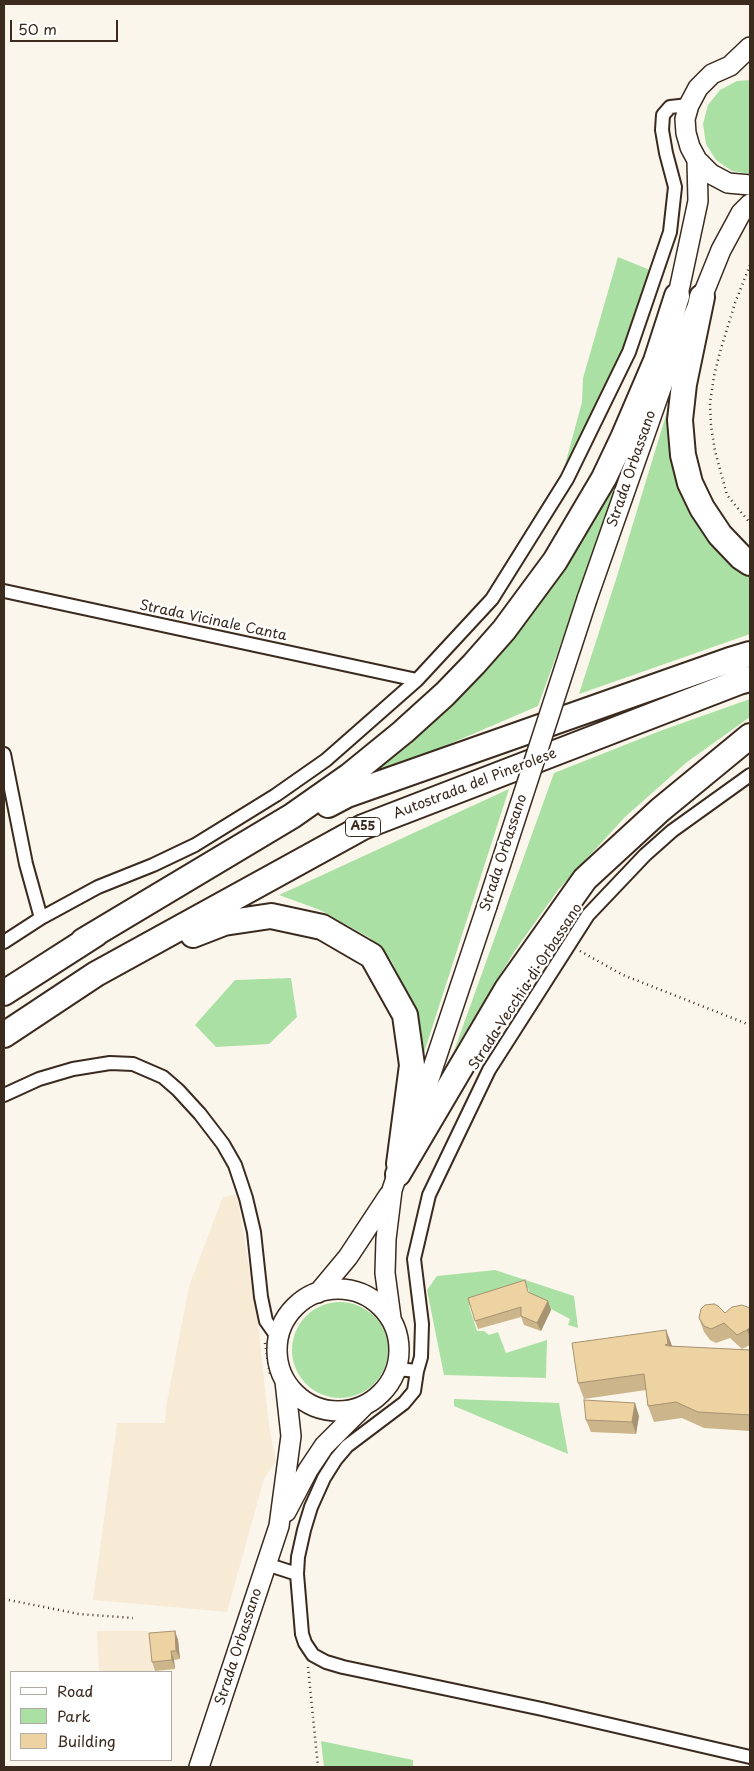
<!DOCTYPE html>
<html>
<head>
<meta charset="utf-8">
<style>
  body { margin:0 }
  #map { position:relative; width:754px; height:1771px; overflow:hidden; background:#fbf6ec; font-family:"Playpen Sans",sans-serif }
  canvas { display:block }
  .frame { position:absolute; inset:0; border:5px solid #3b2a1e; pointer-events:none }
  .legend { position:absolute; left:10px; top:1671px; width:162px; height:90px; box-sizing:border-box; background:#fff; border:1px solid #b1aaa5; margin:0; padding:6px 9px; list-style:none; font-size:15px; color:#3b2a1e }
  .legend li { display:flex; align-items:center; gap:10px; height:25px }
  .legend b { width:25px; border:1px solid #b1aaa5 }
  .scale { position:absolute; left:10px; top:20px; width:108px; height:22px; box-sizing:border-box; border:2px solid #3b2a1e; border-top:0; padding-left:6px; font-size:15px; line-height:18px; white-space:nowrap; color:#3b2a1e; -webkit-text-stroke:4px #fff; paint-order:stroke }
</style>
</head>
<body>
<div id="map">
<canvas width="754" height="1771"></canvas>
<div class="frame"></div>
<ul class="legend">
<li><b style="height:6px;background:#fff"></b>Road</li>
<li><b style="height:14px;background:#aae0a3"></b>Park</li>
<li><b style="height:14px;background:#edd2a2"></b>Building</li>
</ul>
<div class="scale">50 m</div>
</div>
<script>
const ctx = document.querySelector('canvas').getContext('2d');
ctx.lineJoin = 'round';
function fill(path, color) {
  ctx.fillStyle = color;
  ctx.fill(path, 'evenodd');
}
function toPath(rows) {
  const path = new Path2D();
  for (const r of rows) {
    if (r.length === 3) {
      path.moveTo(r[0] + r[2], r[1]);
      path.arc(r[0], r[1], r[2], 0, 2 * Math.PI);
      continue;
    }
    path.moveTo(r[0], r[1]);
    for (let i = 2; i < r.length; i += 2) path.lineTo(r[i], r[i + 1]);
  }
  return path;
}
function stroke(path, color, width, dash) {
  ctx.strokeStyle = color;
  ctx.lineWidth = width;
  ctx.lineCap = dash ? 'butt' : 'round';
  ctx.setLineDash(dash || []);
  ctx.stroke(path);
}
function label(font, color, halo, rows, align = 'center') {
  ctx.font = font + ' "Playpen Sans",sans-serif';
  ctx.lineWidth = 4.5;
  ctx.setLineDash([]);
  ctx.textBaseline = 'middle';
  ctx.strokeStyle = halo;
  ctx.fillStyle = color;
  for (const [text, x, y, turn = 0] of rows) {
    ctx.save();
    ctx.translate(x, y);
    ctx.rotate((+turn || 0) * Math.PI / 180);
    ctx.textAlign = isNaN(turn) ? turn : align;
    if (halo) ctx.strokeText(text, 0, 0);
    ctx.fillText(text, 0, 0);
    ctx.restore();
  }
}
const built = toPath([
  [237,1194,258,1324,269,1425,276,1461,264,1479,227,1612,93,1600,117,1423,165,1423,166,1407,189,1286,223,1197],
  [97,1631,149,1631,153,1672,99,1672]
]);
const green = toPath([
  [750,80,750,174,732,171,716,160,706,144,703,124,708,105,720,90,737,81],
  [618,257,650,270,621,357,583,438,565,465,582,402,583,378],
  [670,402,726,555,750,576,750,634,579,694,618,573],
  [622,465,585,577,538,706,384,772,380,768,421,733,471,685,534,613,586,533],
  [750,699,750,717,687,762,625,817,558,890,514,952,454,1051,554,773,660,731],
  [509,789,422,1059,412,1004,391,960,370,938,320,910,279,895],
  [291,978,297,1017,269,1044,216,1047,195,1025,235,980],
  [495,1270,574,1296,578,1328,568,1325,570,1319,532,1299,528,1288,469,1306,477,1331,484,1331,489,1335,498,1332,506,1353,547,1340,546,1378,444,1375,427,1290,437,1276],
  [340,1350,48],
  [454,1399,559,1403,568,1454,454,1406],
  [321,1741,413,1760,413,1767,324,1767]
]);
const path = toPath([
  [750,265,735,303,720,352,714,376,710,403,711,426,715,451,727,495,750,523],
  [580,951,623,975,750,1025],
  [265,1343,270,1375],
  [4,1599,79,1614,133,1618],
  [308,1667,318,1767]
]);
const street = toPath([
  [4,591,417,680],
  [4,754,26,864,41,918],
  [4,942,41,918,98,887,153,865,195,845,276,795,326,760,417,680,492,599,567,479,629,352,670,232,675,187,666,153,662,130,663,115,670,107,689,105],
  [4,1095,39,1079,73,1069,110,1063,133,1064,163,1077,178,1090,200,1114,223,1144,235,1165,246,1198,254,1232,261,1297,266,1321,278,1338],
  [397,1369,417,1371,421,1357,422,1324,414,1259,429,1195,489,1070,588,915,645,855,672,831,750,775],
  [417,1371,414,1391,404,1403,347,1446,336,1459,324,1478,311,1507,304,1530,298,1557,297,1574,302,1634,305,1643,313,1655,326,1662,343,1667,542,1709,750,1757],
  [266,1564,297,1574]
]);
const secondary = toPath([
  [750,47,730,66,712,74,698,88,689,105,685,119,686,133,690,147,697,160,711,174,728,183,750,185],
  [675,309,698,201,697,160],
  [587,599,666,374,702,297,721,250,741,213,750,204],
  [338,1350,61],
  [318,1293,348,1257,389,1195],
  [391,1318,385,1273,386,1239,392,1190,487,906],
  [286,1512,308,1470,324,1446,364,1406],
  [199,1767,279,1526,291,1436,285,1381]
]);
const highway = toPath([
  [702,297,684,384,680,420,683,455,690,483,702,508,720,535,741,557,750,563],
  [328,805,347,795,730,660,750,654],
  [193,935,224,923,271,916,322,927,372,956,405,1015,412,1065,399,1164],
  [83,941,292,816,349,776,403,732,445,694,474,664,504,630,555,561,604,478,623,438,656,361,677,296],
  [4,993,96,934],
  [4,1035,96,974,363,827,739,682,750,679],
  [398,1174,507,989,585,879,660,810,750,736]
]);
const secondaryBridge = toPath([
  [487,906,587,599]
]);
const wall = toPath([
  [529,1293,548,1301,551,1310,541,1331,524,1325,521,1317,478,1329,475,1321],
  [750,1308,750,1345,742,1349,730,1338,716,1343,710,1340,704,1332,699,1318],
  [666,1330,672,1346,750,1350,750,1431,704,1428,682,1418,654,1422,648,1406,646,1390,584,1399,578,1383],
  [639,1416,636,1434,591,1432,586,1420],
  [175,1631,178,1640,180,1659,174,1660,175,1669,155,1671,152,1662]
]);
const shadedWall = toPath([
  [548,1301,551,1310,541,1331,537,1323],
  [750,1327,750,1338,747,1330],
  [666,1330,672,1346,674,1359,668,1344],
  [635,1403,639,1416,636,1434,632,1422],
  [175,1631,178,1640,180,1659,176,1651],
  [171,1651,174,1660,175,1669,172,1660]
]);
const building = toPath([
  [525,1280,528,1292,548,1301,537,1323,521,1316,521,1307,475,1321,468,1298,525,1280],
  [714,1304,718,1306,725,1313,732,1307,742,1305,750,1308,750,1327,747,1330,737,1335,724,1323,711,1329,704,1326,699,1318,701,1309,705,1305,714,1304],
  [666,1330,668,1344,665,1345,669,1346,750,1350,750,1415,698,1412,676,1402,648,1406,644,1374,578,1383,572,1343,666,1330],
  [584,1400,635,1403,632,1422,586,1420,584,1400],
  [175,1631,176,1651,171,1651,172,1660,152,1662,149,1633,175,1631]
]);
const shields = [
  [363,827,35]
];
const shieldNames = [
  ["A55",363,827]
];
const streetNames = [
  ["Strada Orbassano",632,469,-71],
  ["Strada Vicinale Canta",213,621,12],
  ["Autostrada del Pinerolese",475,784,-21],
  ["Strada Orbassano",504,853,-72],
  ["Strada Vecchia di Orbassano",526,987,-57],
  ["Strada Orbassano",239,1647,-72]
];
fill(built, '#f7ebd6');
fill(green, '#aae0a3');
stroke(street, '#3b2a1e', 16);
stroke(secondary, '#3b2a1e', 22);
stroke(highway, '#3b2a1e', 28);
stroke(path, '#3b2a1e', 2.5, [1, 4]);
stroke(street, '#fff', 12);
stroke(secondary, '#fff', 19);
stroke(highway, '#fff', 24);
stroke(secondaryBridge, '#3b2a1e', 22, []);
stroke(secondaryBridge, '#fff', 19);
fill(wall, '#ccb58b');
fill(shadedWall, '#a69371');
fill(building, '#edd2a2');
stroke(building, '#a69371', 1);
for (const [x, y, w] of shields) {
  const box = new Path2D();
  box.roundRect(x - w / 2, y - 9.5, w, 19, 4);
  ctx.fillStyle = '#fff';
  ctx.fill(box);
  stroke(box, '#3b2a1e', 1);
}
label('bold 12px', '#3b2a1e', null, shieldNames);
label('14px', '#3b2a1e', '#fff', streetNames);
</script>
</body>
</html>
